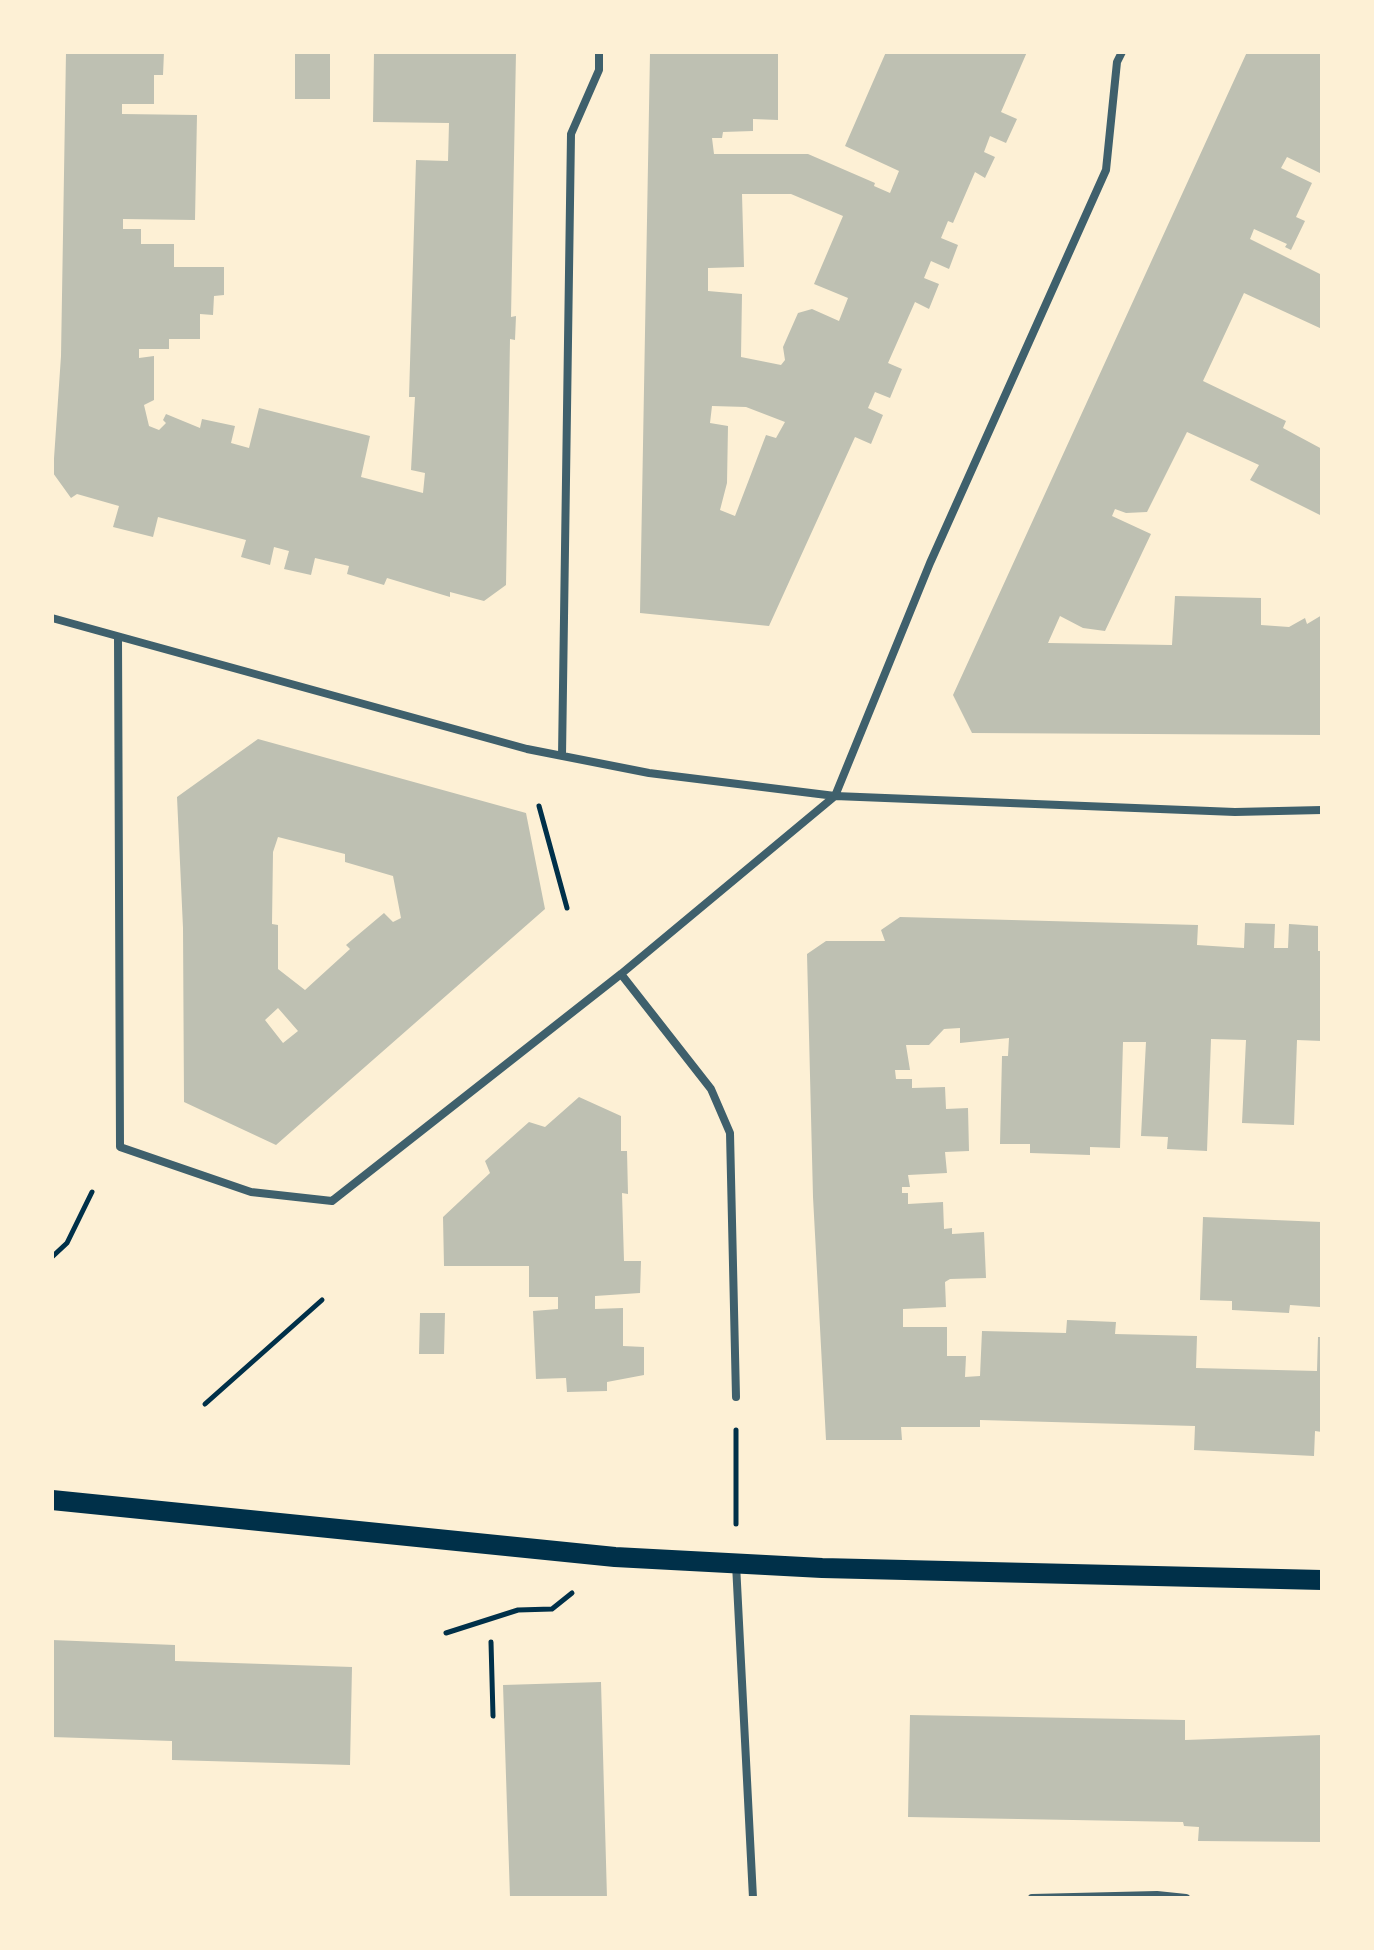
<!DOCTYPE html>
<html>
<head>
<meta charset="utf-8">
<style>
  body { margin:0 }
  #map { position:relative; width:1374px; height:1950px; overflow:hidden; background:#fdf0d5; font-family:"DejaVu Sans",sans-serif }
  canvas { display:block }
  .frame { position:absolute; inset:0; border:54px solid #fdf0d5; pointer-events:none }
</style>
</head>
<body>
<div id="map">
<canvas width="1374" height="1950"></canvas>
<div class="frame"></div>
</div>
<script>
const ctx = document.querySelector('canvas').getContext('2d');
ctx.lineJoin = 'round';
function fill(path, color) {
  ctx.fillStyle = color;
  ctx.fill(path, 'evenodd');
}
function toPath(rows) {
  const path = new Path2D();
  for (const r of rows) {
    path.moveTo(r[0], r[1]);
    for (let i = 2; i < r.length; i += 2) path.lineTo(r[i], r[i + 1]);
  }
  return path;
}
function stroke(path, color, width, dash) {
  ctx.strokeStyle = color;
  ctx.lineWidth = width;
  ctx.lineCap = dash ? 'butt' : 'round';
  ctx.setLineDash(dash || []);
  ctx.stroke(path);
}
const building = toPath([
  [66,52,164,52,163,75,154,75,154,104,122,104,122,114,197,115,195,220,123,219,123,229,141,229,141,244,174,244,174,267,224,267,224,295,214,296,213,315,200,314,200,339,169,339,169,349,139,349,139,358,154,356,154,400,144,405,149,426,159,430,166,423,163,420,166,414,200,428,202,419,235,426,231,443,249,448,259,408,370,436,361,477,423,493,425,473,411,470,415,397,409,397,416,160,448,161,449,123,373,122,374,52,516,52,511,317,516,316,515,340,510,339,506,585,484,601,450,592,450,597,387,578,384,585,347,574,349,566,315,558,311,575,284,569,289,551,274,547,270,565,241,557,246,540,158,517,153,537,113,527,119,506,77,494,71,498,53,473,61,356],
  [295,52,330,52,330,99,295,99],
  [650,52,778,52,778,120,753,119,753,131,723,132,722,138,712,138,714,154,808,154,875,183,874,186,890,193,899,171,845,146,886,52,1027,52,1001,112,1017,119,1006,143,990,136,984,152,995,157,985,178,975,172,953,223,948,221,941,238,958,245,949,269,931,261,924,278,939,284,929,309,915,302,888,363,902,369,890,398,875,392,868,408,883,415,871,444,855,437,769,626,640,613],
  [742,194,791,194,843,216,814,284,848,298,839,321,812,309,798,313,783,347,785,360,781,365,741,357,742,294,708,291,708,268,744,267],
  [712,406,746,407,785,422,776,438,766,435,735,516,720,510,727,483,728,426,710,423],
  [1247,52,1322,52,1322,174,1287,157,1281,168,1312,183,1296,217,1305,221,1291,250,1285,247,1287,244,1254,229,1250,239,1322,275,1322,329,1244,293,1203,381,1286,421,1283,428,1322,449,1322,516,1250,480,1259,465,1187,432,1147,512,1126,513,1115,509,1112,516,1151,534,1105,631,1083,628,1060,616,1048,643,1172,645,1175,596,1261,598,1261,625,1289,627,1305,618,1307,624,1322,615,1322,735,972,733,953,695],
  [258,739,526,813,545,909,276,1145,184,1102,183,928,177,797],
  [278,837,345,854,345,862,393,876,401,918,393,922,384,913,346,945,350,949,305,990,278,969,278,925,272,924,273,852],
  [278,1008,298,1031,283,1043,265,1020],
  [900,917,1198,925,1197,945,1244,948,1245,923,1275,924,1274,948,1288,948,1289,924,1318,926,1318,951,1322,951,1322,1041,1297,1040,1294,1125,1242,1123,1246,1040,1211,1039,1207,1151,1167,1149,1168,1137,1141,1136,1146,1042,1123,1042,1120,1148,1090,1147,1090,1155,1030,1153,1030,1144,1000,1144,1002,1056,1008,1056,1009,1038,960,1043,960,1028,944,1029,929,1045,906,1045,910,1070,895,1070,896,1079,912,1079,912,1088,945,1087,946,1109,968,1108,969,1151,945,1152,947,1173,908,1175,910,1187,902,1187,902,1193,908,1193,908,1204,943,1202,944,1229,952,1228,952,1234,984,1232,986,1278,950,1279,945,1282,946,1307,903,1309,903,1327,947,1327,947,1356,966,1356,965,1377,980,1376,982,1331,1066,1333,1067,1320,1116,1322,1115,1334,1197,1336,1196,1368,1317,1371,1318,1337,1322,1337,1322,1432,1315,1431,1314,1456,1194,1450,1195,1426,980,1420,980,1427,901,1427,902,1440,826,1440,813,1197,807,954,826,941,885,941,881,930],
  [579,1097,621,1116,621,1151,627,1151,628,1194,622,1193,624,1261,641,1261,640,1293,595,1296,595,1309,623,1308,623,1346,644,1347,644,1375,607,1382,607,1391,567,1392,566,1378,536,1379,533,1311,558,1309,558,1297,529,1297,529,1266,444,1266,443,1217,490,1173,485,1161,529,1122,545,1127],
  [1203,1217,1322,1222,1320,1307,1290,1305,1289,1313,1232,1310,1232,1301,1200,1300],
  [420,1313,445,1313,444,1354,419,1354],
  [52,1640,175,1645,175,1661,352,1667,350,1765,172,1760,172,1741,52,1737],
  [601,1682,607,1898,510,1898,503,1685],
  [910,1715,1185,1720,1185,1740,1322,1735,1322,1842,1198,1841,1199,1827,1184,1826,1183,1822,908,1817]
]);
const path = toPath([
  [539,806,567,908],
  [52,1257,67,1243,92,1192],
  [205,1404,322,1300],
  [736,1524,736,1430],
  [446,1633,518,1610,552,1609,572,1593],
  [491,1642,493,1716]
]);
const minor = toPath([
  [52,618,527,749,649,773,835,796,1235,812,1322,810],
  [118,637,120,1147,251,1192,332,1201,621,974,835,796,930,563,1106,170,1117,62,1122,52],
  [562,756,571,134,599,70,599,52],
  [621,974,711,1089,730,1133,736,1397],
  [736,1564,753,1898],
  [1032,1898,1157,1895,1186,1898]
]);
const primary = toPath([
  [52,1500,615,1557,822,1568,1322,1580]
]);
fill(building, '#bec0b2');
stroke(path, '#003049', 5);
stroke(minor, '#3f606c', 8);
stroke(primary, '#003049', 20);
</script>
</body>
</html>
